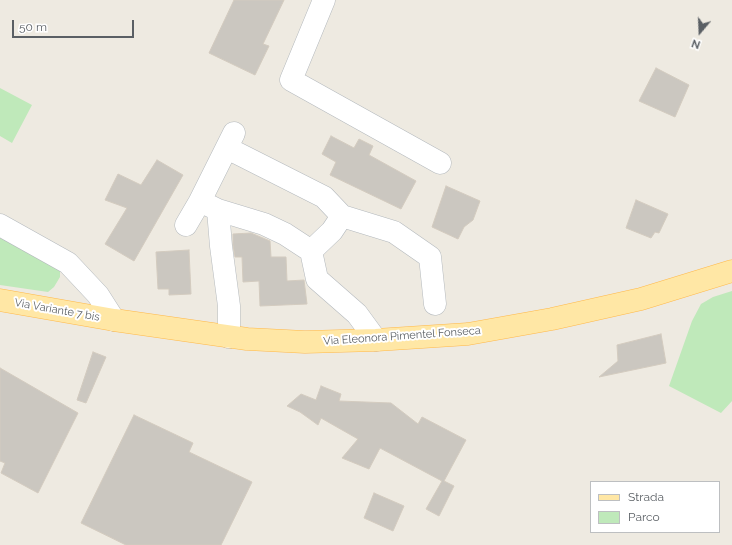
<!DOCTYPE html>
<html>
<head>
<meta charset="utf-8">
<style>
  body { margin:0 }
  #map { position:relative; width:732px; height:545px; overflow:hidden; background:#eeeae1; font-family:Raleway,sans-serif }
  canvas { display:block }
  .legend { position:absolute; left:590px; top:481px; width:130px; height:52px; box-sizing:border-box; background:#fff; border:1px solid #bdbfc1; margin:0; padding:5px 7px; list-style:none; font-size:12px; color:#5a5f64 }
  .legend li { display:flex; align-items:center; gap:8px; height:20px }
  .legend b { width:20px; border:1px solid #bdbfc1 }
  .north { position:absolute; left:680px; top:12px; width:40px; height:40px; -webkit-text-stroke:3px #fff; paint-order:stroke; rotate:199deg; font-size:11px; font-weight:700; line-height:16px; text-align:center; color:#5a5f64 }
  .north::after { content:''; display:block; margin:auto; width:14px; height:18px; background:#5a5f64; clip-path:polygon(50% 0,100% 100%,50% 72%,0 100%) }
  .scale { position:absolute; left:12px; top:20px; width:122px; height:18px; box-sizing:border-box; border:2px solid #5a5f64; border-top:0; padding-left:5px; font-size:12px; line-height:14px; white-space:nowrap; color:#5a5f64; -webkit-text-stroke:3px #fff; paint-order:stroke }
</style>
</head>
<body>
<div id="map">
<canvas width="732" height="545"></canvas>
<ul class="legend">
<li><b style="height:5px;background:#ffe7a5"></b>Strada</li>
<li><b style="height:11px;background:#bfe9ba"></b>Parco</li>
</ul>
<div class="north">N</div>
<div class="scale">50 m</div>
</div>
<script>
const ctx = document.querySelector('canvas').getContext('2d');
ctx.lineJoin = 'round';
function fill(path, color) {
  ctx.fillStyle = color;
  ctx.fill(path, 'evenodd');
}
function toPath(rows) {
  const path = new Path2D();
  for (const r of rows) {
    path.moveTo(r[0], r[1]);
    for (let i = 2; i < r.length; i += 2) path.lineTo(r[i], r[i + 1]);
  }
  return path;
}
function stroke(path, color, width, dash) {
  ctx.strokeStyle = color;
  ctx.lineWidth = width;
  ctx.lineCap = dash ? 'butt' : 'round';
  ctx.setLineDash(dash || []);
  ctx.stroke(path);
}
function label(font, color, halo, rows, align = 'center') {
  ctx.font = font + ' Raleway,sans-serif';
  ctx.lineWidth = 4;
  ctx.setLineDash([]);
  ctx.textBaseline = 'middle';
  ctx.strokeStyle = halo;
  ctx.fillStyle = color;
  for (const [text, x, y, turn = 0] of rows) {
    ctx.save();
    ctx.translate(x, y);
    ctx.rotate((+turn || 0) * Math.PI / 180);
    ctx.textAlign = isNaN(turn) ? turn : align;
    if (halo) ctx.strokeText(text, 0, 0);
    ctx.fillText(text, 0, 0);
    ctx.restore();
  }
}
const green = toPath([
  [0,88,32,105,12,143,0,136],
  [0,234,60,270,60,277,54,287,48,292,0,285],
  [732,291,732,401,721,413,669,386,692,321,701,304,713,297]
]);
const building = toPath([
  [234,0,284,0,263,44,269,46,255,75,209,53,234,0],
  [656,68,689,85,675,117,639,101,656,68],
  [331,136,354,148,359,139,373,146,369,155,416,181,401,209,330,175,336,162,322,154,331,136],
  [157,160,183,175,134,261,105,244,127,208,105,200,118,174,141,185,157,160],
  [446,186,480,201,473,220,464,227,458,239,432,227,446,186],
  [636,200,668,214,659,233,655,232,651,238,626,228,636,200],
  [251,233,270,241,271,257,286,257,287,281,304,280,307,304,260,306,259,281,243,282,242,257,235,257,233,245,233,234,251,233],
  [189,250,191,294,169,295,169,289,158,289,156,252,189,250],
  [661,334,666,363,599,377,618,361,617,345,661,334],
  [93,352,106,357,86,403,77,400,93,352],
  [0,368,78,413,38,493,1,473,5,463,0,461,0,368],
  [321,386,341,394,339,401,391,403,418,424,422,417,466,440,444,481,454,486,439,516,426,509,442,481,380,448,369,469,342,458,358,439,321,418,318,425,300,412,287,406,301,394,316,400,321,386],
  [134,415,193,443,189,452,252,482,221,545,126,545,81,523,134,415],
  [374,493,404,506,393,531,364,518,374,493]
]);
const minor = toPath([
  [324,0,291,80,440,163],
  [227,148,324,197,342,216,332,231,311,251],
  [218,210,200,201,234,133],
  [342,216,394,232,430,257,435,304],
  [0,225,68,263,98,295,114,320],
  [186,225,200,201],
  [229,337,229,306,221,246,218,210,264,224,285,234,311,251,317,279,357,314,376,340]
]);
const major = toPath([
  [0,300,114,320,247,339,305,342,376,340,468,334,552,319,641,299,732,271]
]);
const streetNames = [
  ["Via Variante 7 bis",57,310,10],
  ["Via Eleonora Pimentel Fonseca",402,336,-4]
];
fill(green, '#bfe9ba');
fill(building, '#cbc7c0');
stroke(building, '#d3cbbf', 1);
stroke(minor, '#b4b9bd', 23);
stroke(major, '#ffb849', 23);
stroke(minor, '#fff', 22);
stroke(major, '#ffe7a5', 22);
label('11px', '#5a5f64', '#fff', streetNames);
</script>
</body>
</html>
